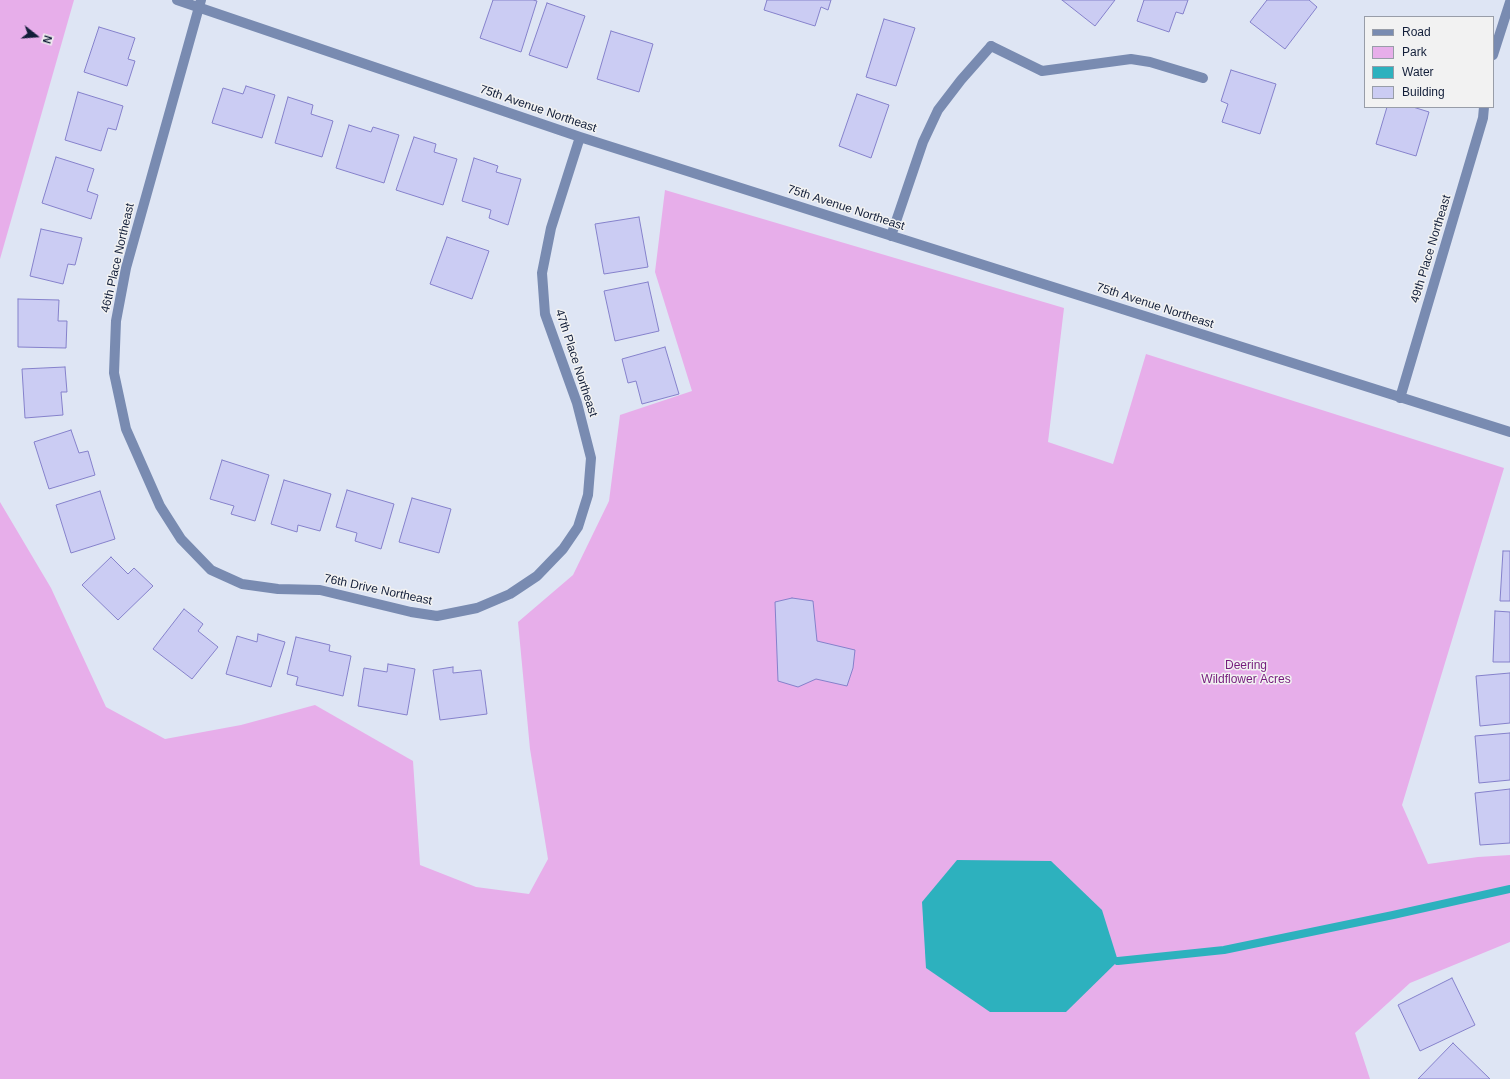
<!DOCTYPE html>
<html>
<head>
<meta charset="utf-8">
<style>
  body { margin:0 }
  #map { position:relative; width:1510px; height:1079px; overflow:hidden; background:#dee5f4; font-family:Helvetica,sans-serif }
  canvas { display:block }
  .legend { position:absolute; left:1364px; top:16px; width:130px; height:92px; box-sizing:border-box; background:#f2f2f2; border:1px solid #989da8; margin:0; padding:5px 7px; list-style:none; font-size:12px; color:#121e39 }
  .legend li { display:flex; align-items:center; gap:8px; height:20px }
  .legend b { width:20px; border:1px solid #989da8 }
  .north { position:absolute; left:16px; top:16px; width:40px; height:40px; -webkit-text-stroke:3px #f2f2f2; paint-order:stroke; rotate:107deg; font-size:11px; font-weight:700; line-height:16px; text-align:center; color:#121e39 }
  .north::after { content:''; display:block; margin:auto; width:14px; height:18px; background:#121e39; clip-path:polygon(50% 0,100% 100%,50% 72%,0 100%) }
</style>
</head>
<body>
<div id="map">
<canvas width="1510" height="1079"></canvas>
<ul class="legend">
<li><b style="height:5px;background:#798bb1"></b>Road</li>
<li><b style="height:11px;background:#e7aeea"></b>Park</li>
<li><b style="height:11px;background:#2db1be"></b>Water</li>
<li><b style="height:11px;background:#cbccf3"></b>Building</li>
</ul>
<div class="north">N</div>
</div>
<script>
const ctx = document.querySelector('canvas').getContext('2d');
ctx.lineJoin = 'round';
function fill(path, color) {
  ctx.fillStyle = color;
  ctx.fill(path, 'evenodd');
}
function toPath(rows) {
  const path = new Path2D();
  for (const r of rows) {
    path.moveTo(r[0], r[1]);
    for (let i = 2; i < r.length; i += 2) path.lineTo(r[i], r[i + 1]);
  }
  return path;
}
function stroke(path, color, width, dash) {
  ctx.strokeStyle = color;
  ctx.lineWidth = width;
  ctx.lineCap = dash ? 'butt' : 'round';
  ctx.setLineDash(dash || []);
  ctx.stroke(path);
}
function label(font, color, halo, rows, align = 'center') {
  ctx.font = font + ' Helvetica,sans-serif';
  ctx.lineWidth = 3;
  ctx.setLineDash([]);
  ctx.textBaseline = 'middle';
  ctx.strokeStyle = halo;
  ctx.fillStyle = color;
  for (const [text, x, y, turn = 0] of rows) {
    ctx.save();
    ctx.translate(x, y);
    ctx.rotate((+turn || 0) * Math.PI / 180);
    ctx.textAlign = isNaN(turn) ? turn : align;
    if (halo) ctx.strokeText(text, 0, 0);
    ctx.fillText(text, 0, 0);
    ctx.restore();
  }
}
const green = toPath([
  [0,0,74,0,0,259],
  [665,190,1064,308,1048,442,1113,464,1146,354,1504,468,1402,805,1428,864,1478,857,1510,855,1510,942,1410,983,1355,1033,1370,1079,0,1079,0,502,51,588,106,707,165,739,241,725,315,705,413,761,420,865,476,887,529,894,548,859,530,749,518,622,573,575,609,501,620,415,692,391,655,272]
]);
const water = toPath([
  [957,860,1051,861,1102,910,1118,961,1066,1012,990,1012,926,968,922,902]
]);
const stream = toPath([
  [1118,961,1224,950,1393,915,1510,889]
]);
const building = toPath([
  [493,0,533,0,537,1,521,52,480,38,493,0],
  [767,0,831,0,828,10,821,7,815,26,764,10,767,0],
  [1062,0,1115,0,1095,26,1062,0],
  [1144,0,1188,0,1183,14,1176,12,1169,32,1137,21,1144,0],
  [1267,0,1309,0,1317,7,1285,49,1250,22,1267,0],
  [547,3,585,16,567,68,529,55,547,3],
  [884,19,915,28,896,86,866,77,884,19],
  [99,27,135,38,128,59,135,61,127,86,84,72,99,27],
  [611,31,653,44,639,92,597,79,611,31],
  [1231,70,1276,84,1260,134,1222,122,1228,104,1221,101,1231,70],
  [246,86,275,95,262,138,212,123,223,88,243,94,246,86],
  [78,92,123,106,116,130,108,128,101,151,65,140,78,92],
  [857,94,889,105,871,158,839,146,857,94],
  [288,97,313,105,311,114,333,121,322,157,275,143,288,97],
  [1387,107,1413,107,1429,112,1416,156,1376,144,1387,107],
  [349,125,371,132,373,127,399,135,384,183,336,168,349,125],
  [414,137,436,144,434,152,457,159,443,205,396,190,414,137],
  [56,157,94,169,87,191,98,195,91,219,42,203,56,157],
  [474,158,498,166,496,172,521,179,508,225,489,218,491,210,462,201,474,158],
  [639,217,648,267,604,274,595,224,639,217],
  [41,229,82,238,75,265,68,264,63,284,30,276,41,229],
  [447,237,489,251,472,299,430,284,447,237],
  [648,282,659,331,615,341,604,291,648,282],
  [18,299,59,300,58,321,67,321,66,348,18,347,18,299],
  [665,347,679,394,642,404,636,381,628,383,622,359,665,347],
  [65,367,67,392,61,392,63,415,25,418,22,369,65,367],
  [71,430,79,453,88,451,95,475,49,489,34,442,71,430],
  [222,460,269,475,255,521,231,514,234,506,210,499,222,460],
  [284,480,331,494,320,531,298,525,297,532,271,524,284,480],
  [347,490,394,504,381,549,355,541,357,533,336,527,347,490],
  [100,491,115,539,71,553,56,505,100,491],
  [412,498,451,509,439,553,399,542,412,498],
  [1503,551,1510,551,1510,601,1500,601,1503,551],
  [111,557,128,574,134,568,153,586,118,620,82,585,111,557],
  [792,598,813,601,817,641,855,650,853,668,847,686,816,679,798,687,778,681,775,602,792,598],
  [184,609,203,624,198,631,218,647,192,679,153,649,184,609],
  [1495,611,1510,612,1510,662,1493,662,1495,611],
  [258,634,285,642,271,687,226,674,237,636,257,642,258,634],
  [296,637,330,645,329,651,351,656,343,696,296,685,298,677,287,674,296,637],
  [388,664,415,669,407,715,358,706,364,668,387,672,388,664],
  [453,667,453,673,481,670,487,714,440,720,433,670,453,667],
  [1510,673,1510,723,1480,726,1476,676,1510,673],
  [1510,733,1510,780,1479,783,1475,736,1510,733],
  [1510,789,1510,843,1480,845,1475,793,1510,789],
  [1452,978,1475,1025,1420,1051,1398,1005,1452,978],
  [1453,1043,1490,1079,1418,1079,1453,1043]
]);
const service = toPath([
  [991,46,1042,71,1131,59,1150,62,1203,78]
]);
const minor = toPath([
  [177,0,580,137,1510,432],
  [201,0,126,268,116,321,114,373,126,429,160,506,181,539,211,570,242,584,278,589,320,590,411,612,437,616,477,608,510,594,537,576,563,549,578,527,588,495,591,458,577,403,545,314,542,273,551,228,580,137],
  [1493,55,1510,2],
  [891,236,923,142,938,110,961,80,991,46],
  [1400,398,1483,118,1484,107]
]);
const streetNames = [
  ["75th Avenue Northeast",538,109,19],
  ["75th Avenue Northeast",846,208,18],
  ["49th Place Northeast",1431,249,-73],
  ["46th Place Northeast",118,258,-77],
  ["75th Avenue Northeast",1155,306,18],
  ["47th Place Northeast",576,363,72],
  ["76th Drive Northeast",378,590,12]
];
const parkNames = [
  ["Deering",1246,666],
  ["Wildflower Acres",1246,680]
];
fill(green, '#e7aeea');
fill(water, '#2db1be');
stroke(stream, '#2db1be', 8);
fill(building, '#cbccf3');
stroke(building, '#8581cb', 1);
stroke(service, '#798bb1', 10);
stroke(minor, '#798bb1', 10);
label('12px', '#121e39', '#f2f2f2', streetNames);
label('12px', '#751b7c', '#f2f2f2', parkNames);
</script>
</body>
</html>
